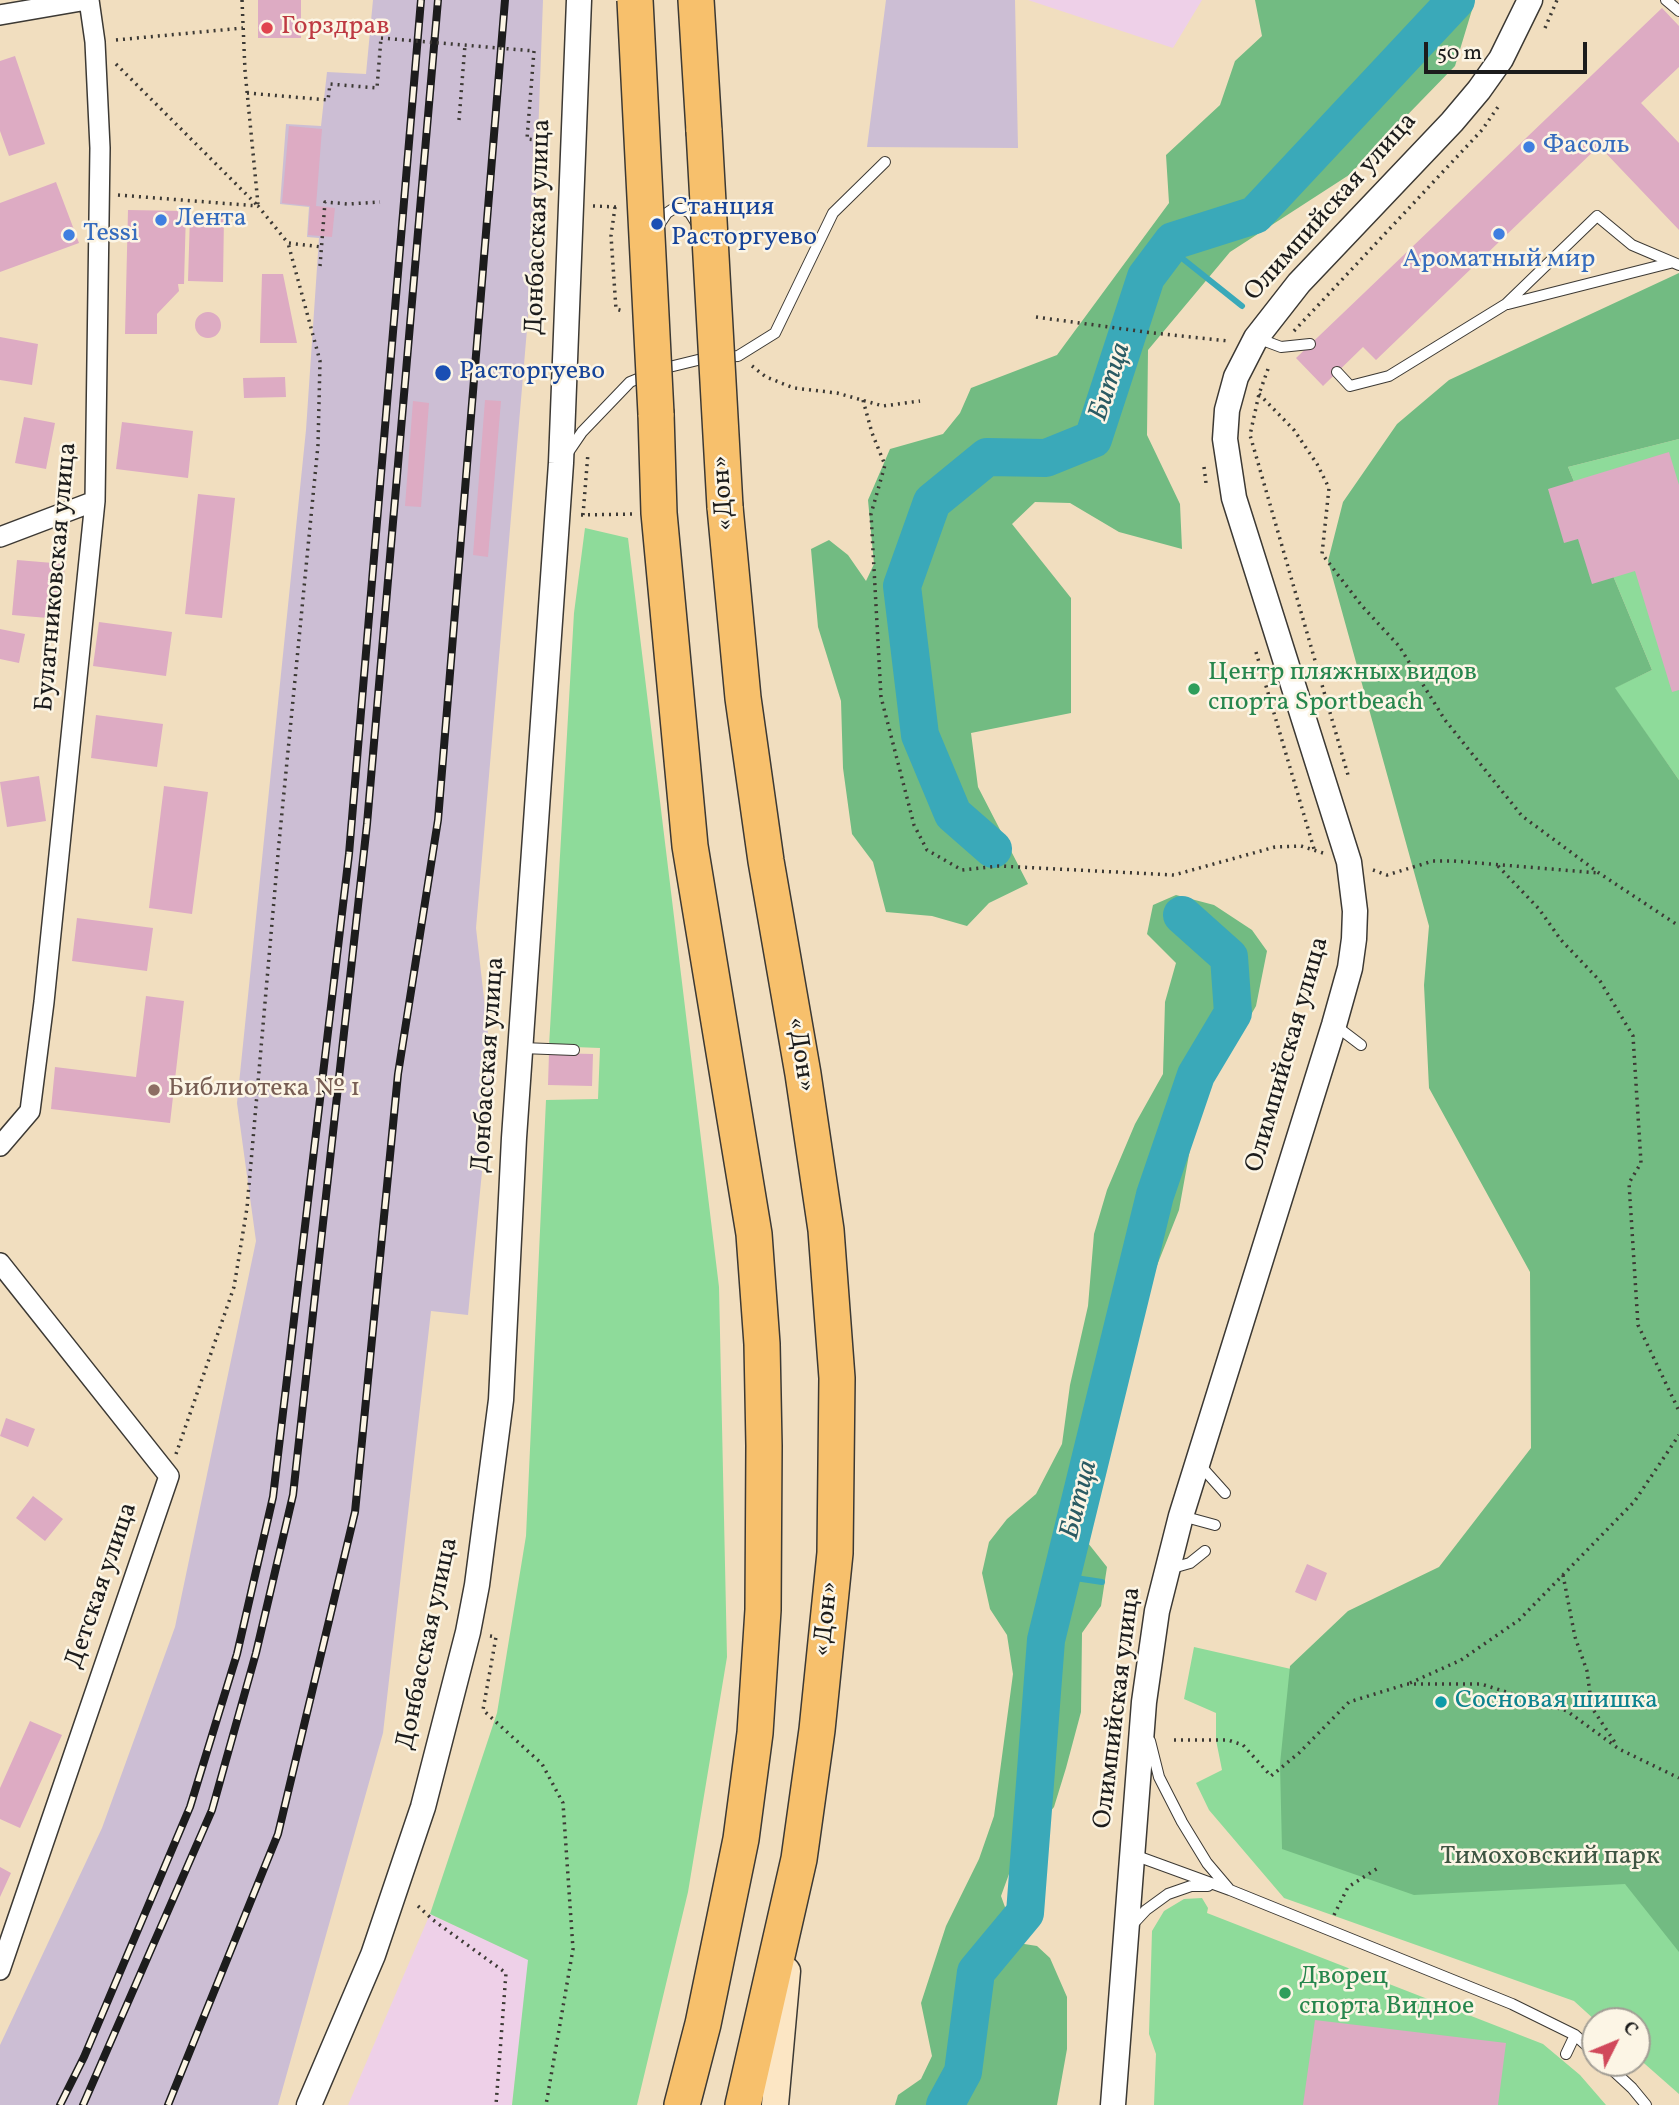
<!DOCTYPE html>
<html>
<head>
<meta charset="utf-8">
<style>
  body { margin:0 }
  #map { position:relative; width:1679px; height:2105px; overflow:hidden; background:#f1debf; font-family:Vollkorn,serif }
  canvas { display:block }
  .north { position:absolute; left:1581px; top:2007px; width:70px; height:70px; box-sizing:border-box; background:#fcf5e5; border:2px solid #a29e95; border-radius:50%; rotate:47deg; font-size:19px; font-weight:700; line-height:28px; text-align:center; color:#1c1c1c }
  .north::after { content:''; display:block; margin:auto; width:24px; height:32px; background:#d1495b; clip-path:polygon(50% 0,100% 100%,50% 72%,0 100%) }
  .scale { position:absolute; left:1424px; top:42px; width:163px; height:32px; box-sizing:border-box; border:4px solid #1c1c1c; border-top:0; padding-left:9px; font-size:21px; line-height:24px; white-space:nowrap; color:#1c1c1c; -webkit-text-stroke:5px #fcf5e5; paint-order:stroke }
</style>
</head>
<body>
<div id="map">
<canvas width="1679" height="2105"></canvas>
<div class="north">С</div>
<div class="scale">50 m</div>
</div>
<script>
const ctx = document.querySelector('canvas').getContext('2d');
ctx.lineJoin = 'round';
function fill(path, color) {
  ctx.fillStyle = color;
  ctx.fill(path, 'evenodd');
}
function toPath(rows) {
  const path = new Path2D();
  for (const r of rows) {
    if (r.length === 3) {
      path.moveTo(r[0] + r[2], r[1]);
      path.arc(r[0], r[1], r[2], 0, 2 * Math.PI);
      continue;
    }
    path.moveTo(r[0], r[1]);
    for (let i = 2; i < r.length; i += 2) path.lineTo(r[i], r[i + 1]);
  }
  return path;
}
function stroke(path, color, width, dash) {
  ctx.strokeStyle = color;
  ctx.lineWidth = width;
  ctx.lineCap = dash ? 'butt' : 'round';
  ctx.setLineDash(dash || []);
  ctx.stroke(path);
}
function label(font, color, halo, rows, align = 'center') {
  ctx.font = font + ' Vollkorn,serif';
  ctx.lineWidth = 5;
  ctx.setLineDash([]);
  ctx.textBaseline = 'middle';
  ctx.strokeStyle = halo;
  ctx.fillStyle = color;
  for (const [text, x, y, turn = 0] of rows) {
    ctx.save();
    ctx.translate(x, y);
    ctx.rotate((+turn || 0) * Math.PI / 180);
    ctx.textAlign = isNaN(turn) ? turn : align;
    if (halo) ctx.strokeText(text, 0, 0);
    ctx.fillText(text, 0, 0);
    ctx.restore();
  }
}
const built = toPath([
  [1028,0,1202,0,1173,48],
  [430,1914,529,1960,512,2105,348,2105]
]);
const industrial = toPath([
  [373,0,543,0,534,247,476,928,492,1069,468,1315,431,1311,383,1733,278,2105,0,2105,0,2045,102,1828,175,1627,256,1241,237,1103,306,430,319,238,307,237,309,207,280,204,286,124,321,126,327,72,366,74],
  [886,0,1015,0,1018,148,867,147]
]);
const green = toPath([
  [1679,439,1679,780,1614,688,1652,670,1568,467],
  [585,528,628,538,719,1287,727,1657,688,1892,637,2105,512,2105,528,1960,430,1914,497,1713,526,1536,546,1100,598,1099,600,1048,549,1046,574,613],
  [1194,1647,1679,1757,1679,2094,1637,2057,1637,2021,1596,2021,1574,2001,1284,1898,1209,1810,1196,1783,1222,1770,1216,1740,1216,1713,1184,1699],
  [1202,1898,1208,1908,1207,1913,1543,2044,1580,2075,1606,2105,1154,2105,1156,2054,1149,2034,1152,1931,1164,1911,1184,1899]
]);
const forest = toPath([
  [1255,0,1475,0,1455,66,1349,175,1230,252,1148,350,1147,435,1180,504,1182,549,1119,532,1070,503,1035,502,1012,524,1071,598,1071,713,971,733,978,787,1028,884,989,903,967,926,932,916,886,912,873,862,852,834,843,768,841,701,818,627,811,549,829,540,848,555,866,581,874,564,868,500,890,449,943,434,960,413,971,388,1057,355,1169,203,1166,155,1220,105,1235,61,1262,36],
  [1679,273,1679,439,1568,467,1652,670,1615,688,1679,780,1679,1952,1625,1884,1414,1895,1282,1849,1280,1764,1290,1666,1348,1611,1439,1567,1531,1448,1530,1272,1429,1088,1424,985,1429,926,1328,561,1343,502,1397,424,1449,380],
  [1176,895,1214,905,1252,930,1267,951,1256,1006,1236,1041,1215,1066,1194,1127,1179,1210,1154,1273,1129,1362,1117,1426,1088,1543,1107,1567,1101,1606,1082,1633,1081,1712,1066,1768,1054,1807,1031,1835,1009,1874,1001,1896,1018,1943,1037,1946,1050,1958,1067,1997,1067,2049,1057,2105,895,2105,898,2095,921,2079,932,2056,921,2003,946,1926,979,1859,994,1816,1013,1674,1007,1635,990,1609,982,1573,989,1542,1007,1519,1036,1494,1062,1444,1070,1385,1088,1306,1094,1234,1107,1190,1135,1124,1163,1074,1165,1002,1176,963,1147,934,1153,905]
]);
const stream = toPath([
  [1168,247,1242,306],
  [1062,1576,1102,1582]
]);
const river = toPath([
  [993,849,953,814,920,735,902,586,932,502,987,457,1046,458,1093,439,1146,277,1173,241,1255,215,1456,0],
  [945,2105,963,2072,976,1972,1025,1913,1046,1640,1155,1195,1196,1075,1233,1013,1229,957,1182,915]
]);
const building = toPath([
  [258,0,301,0,301,38,258,38],
  [1662,8,1679,26,1679,67,1641,103,1679,143,1679,230,1599,146,1376,360,1363,347,1323,386,1296,358],
  [15,56,45,144,9,156,0,131,0,61],
  [289,126,322,129,316,206,335,208,332,237,308,235,310,206,282,203],
  [56,182,79,243,0,272,0,203],
  [128,210,186,211,184,284,178,284,179,291,157,314,157,334,125,334],
  [190,215,224,216,223,282,188,281],
  [262,274,283,274,297,343,260,343],
  [208,325,13],
  [0,337,38,344,32,385,0,380],
  [285,377,286,397,244,398,243,378],
  [485,400,501,401,488,557,473,555],
  [413,401,429,403,421,507,405,506],
  [24,417,55,423,46,469,15,463],
  [122,422,193,431,188,478,116,469],
  [1669,452,1679,485,1679,690,1672,692,1635,571,1592,584,1578,539,1564,543,1548,489],
  [198,494,235,498,222,618,185,614],
  [17,560,65,564,60,619,12,615],
  [99,622,172,632,166,676,93,666],
  [0,629,25,634,19,663,0,659],
  [96,715,163,724,157,767,91,758],
  [39,776,46,821,7,827,0,782],
  [164,786,208,792,192,914,149,908],
  [77,918,153,928,147,971,72,961],
  [146,996,184,1001,170,1123,51,1109,55,1067,136,1077],
  [549,1053,593,1054,592,1086,548,1085],
  [6,1418,35,1429,28,1447,0,1436],
  [33,1496,63,1519,45,1541,16,1518],
  [1307,1564,1327,1573,1316,1601,1295,1592],
  [30,1721,62,1735,20,1828,0,1819,0,1788],
  [0,1867,11,1873,0,1897],
  [1315,2020,1506,2043,1498,2105,1303,2105]
]);
const path = toPath([
  [242,0,245,71,258,204],
  [1545,28,1557,0],
  [116,40,243,28],
  [534,51,527,139,547,141],
  [116,64,258,206],
  [247,93,328,100,330,84,377,88,381,38],
  [459,120,465,45],
  [118,195,258,206,288,243,322,247],
  [593,206,617,207],
  [615,207,611,236,616,309,623,311],
  [320,266,325,202,348,204,380,202],
  [1036,317,1153,333,1229,341],
  [1294,331,1482,130,1500,104],
  [752,366,766,377,794,388,837,393,883,406,920,401],
  [1268,369,1259,394,1250,435,1348,775],
  [1259,394,1294,430,1317,464,1329,488,1322,554,1362,606,1399,646,1445,720,1522,816,1599,873,1679,926],
  [863,400,872,433,885,465,871,514,881,697,914,825,927,850,962,870,999,866,1174,875,1275,847,1301,846,1323,853],
  [1204,467,1206,483],
  [581,515,633,514],
  [583,515,588,453],
  [1256,652,1314,849],
  [1498,866,1539,909,1561,940,1600,981,1633,1036,1641,1163,1629,1183,1638,1325,1679,1411],
  [1373,870,1387,875,1433,861,1454,861,1599,873],
  [176,1454,234,1287,247,1208,279,843,318,445,320,361,288,243],
  [1563,1575,1575,1637,1587,1671,1592,1708,1616,1744],
  [490,1636,496,1637,483,1710,542,1764,563,1803,573,1949,546,2105],
  [1410,1683,1461,1660,1519,1620,1634,1502,1679,1435],
  [1174,1740,1228,1740,1243,1745,1271,1776,1299,1753,1349,1702,1407,1684,1481,1684,1567,1711,1619,1749,1679,1778],
  [418,1906,433,1920,506,1973,496,2105],
  [1334,1915,1348,1887,1378,1868]
]);
const service = toPath([
  [1666,0,1679,11],
  [659,229,659,225,667,213,673,209,683,209,690,213,698,226],
  [1508,304,1670,263],
  [1257,338,1281,347,1310,344],
  [661,369,706,358,738,356,775,333,833,213,885,162],
  [1337,372,1350,386,1389,376,1506,304,1597,216,1632,245,1679,265],
  [567,454,582,432,630,382,647,375],
  [1336,1026,1361,1045],
  [522,1048,574,1050],
  [1199,1464,1225,1493],
  [1182,1516,1215,1525],
  [1169,1569,1190,1563,1205,1551],
  [1150,1741,1159,1777,1182,1822,1207,1863,1229,1889],
  [1134,1855,1230,1890,1512,2004,1575,2035,1595,2053],
  [1132,1925,1146,1910,1168,1894,1191,1886,1208,1886],
  [1566,2054,1575,2035],
  [1605,2063,1632,2088,1646,2105]
]);
const minor = toPath([
  [0,15,87,0],
  [0,537,95,501],
  [0,1146,30,1111,44,1002,95,501,100,148,95,42,89,0],
  [0,1263,169,1476,0,1970]
]);
const tertiary = toPath([
  [309,2105,373,1955,423,1807,468,1632,477,1585,501,1400,514,1138,561,463,579,0],
  [1113,2105,1144,1702,1157,1611,1181,1516,1334,1025,1350,968,1354,939,1355,911,1349,862,1234,498,1225,439,1227,410,1236,377,1256,338,1299,283,1452,122,1479,90,1501,59,1530,0]
]);
const secondary = toPath([
  [775,2105,787,1971]
]);
const motorway = toPath([
  [696,0,704,131],
  [656,414,659,513,690,846,754,1234,762,1344,764,1446,763,1610,755,1733,741,1839,703,2024,682,2105],
  [725,507,743,698,766,861,803,1074,826,1230,837,1378,835,1553,817,1730,799,1859,743,2105]
]);
const rail = toPath([
  [60,2105,84,2057,190,1807,237,1654,273,1497,349,854,421,0],
  [83,2105,212,1810,256,1653,293,1495,367,824,438,0],
  [168,2105,278,1834,355,1512,398,1074,438,820,505,0]
]);
const pathBridge = toPath([
  [381,38,534,51]
]);
const motorwayBridge = toPath([
  [635,0,656,414],
  [704,131,725,507]
]);
const markers = [
  [267,28,7,"#e0444e"],
  [1529,147,7,"#3f7fe0"],
  [161,220,7,"#3f7fe0"],
  [657,224,7,"#1a4fb4"],
  [1499,234,7,"#3f7fe0"],
  [69,235,7,"#3f7fe0"],
  [443,373,9,"#1a4fb4"],
  [1194,689,7,"#2e9e5b"],
  [154,1090,7,"#8d6e63"],
  [1441,1702,7,"#0f9aa8"],
  [1285,1993,7,"#2e9e5b"]
];
const healthNames = [
  ["Горздрав",281,28]
];
const shopNames = [
  ["Фасоль",1543,147],
  ["Лента",175,220],
  ["Tessi",83,235],
  ["Ароматный мир",1499,261,"center"]
];
const streetNames = [
  ["Олимпийская улица",1332,208,-48],
  ["Донбасская улица",540,227,-88],
  ["«Дон»",725,493,-94],
  ["Булатниковская улица",58,577,-85],
  ["«Дон»",799,1055,81],
  ["Олимпийская улица",1289,1055,-74],
  ["Донбасская улица",490,1065,-86],
  ["Детская улица",103,1586,-71],
  ["«Дон»",828,1619,-84],
  ["Донбасская улица",429,1644,-78],
  ["Олимпийская улица",1119,1708,-83]
];
const transitNames = [
  ["Станция",671,209],
  ["Расторгуево",671,239],
  ["Расторгуево",459,373]
];
const leisureNames = [
  ["Центр пляжных видов",1208,674],
  ["спорта Sportbeach",1208,704],
  ["Дворец",1299,1978],
  ["спорта Видное",1299,2008]
];
const educationNames = [
  ["Библиотека № 1",168,1090]
];
const cultureNames = [
  ["Сосновая шишка",1455,1702]
];
const parkNames = [
  ["Тимоховский парк",1550,1858]
];
const waterNames = [
  ["Битца",1112,382,-72],
  ["Битца",1081,1500,-76]
];
fill(built, '#eed0e8');
fill(industrial, '#ccbed4');
fill(green, '#8edb9a');
fill(forest, '#72bb82');
stroke(stream, '#3aa9b9', 6);
stroke(river, '#3aa9b9', 38);
fill(building, '#ddabc3');
stroke(service, '#3c3934', 12);
stroke(minor, '#3c3934', 22);
stroke(tertiary, '#3c3934', 27);
stroke(secondary, '#3c3934', 29);
stroke(motorway, '#3c3934', 38);
stroke(path, '#3c3934', 3.5, [2, 5]);
stroke(service, '#fff', 10);
stroke(minor, '#fff', 19);
stroke(tertiary, '#fff', 24);
stroke(secondary, '#fce6c4', 26);
stroke(motorway, '#f7c06c', 35);
stroke(rail, '#1c1c1c', 8);
stroke(rail, '#fcf5e5', 5, [16]);
stroke(motorwayBridge, '#3c3934', 38, []);
stroke(pathBridge, '#3c3934', 3.5, [2, 5]);
stroke(motorwayBridge, '#f7c06c', 35);
for (const [x, y, r, color] of markers) {
  const dot = new Path2D();
  dot.arc(x, y, r, 0, 2 * Math.PI);
  ctx.fillStyle = color;
  ctx.fill(dot);
  stroke(dot, '#fcf5e5', 2.5);
}
label('26px', '#be3a42', '#fcf5e5', healthNames, 'left');
label('26px', '#366cbe', '#fcf5e5', shopNames, 'left');
label('26px', '#1c1c1c', '#fcf5e5', streetNames);
label('26px', '#164399', '#fcf5e5', transitNames, 'left');
label('26px', '#27864d', '#fcf5e5', leisureNames, 'left');
label('26px', '#785e54', '#fcf5e5', educationNames, 'left');
label('26px', '#0d838f', '#fcf5e5', cultureNames, 'left');
label('26px', '#3e5542', '#fcf5e5', parkNames);
label('italic 28px', '#2a5b63', '#fcf5e5', waterNames);
</script>
</body>
</html>
